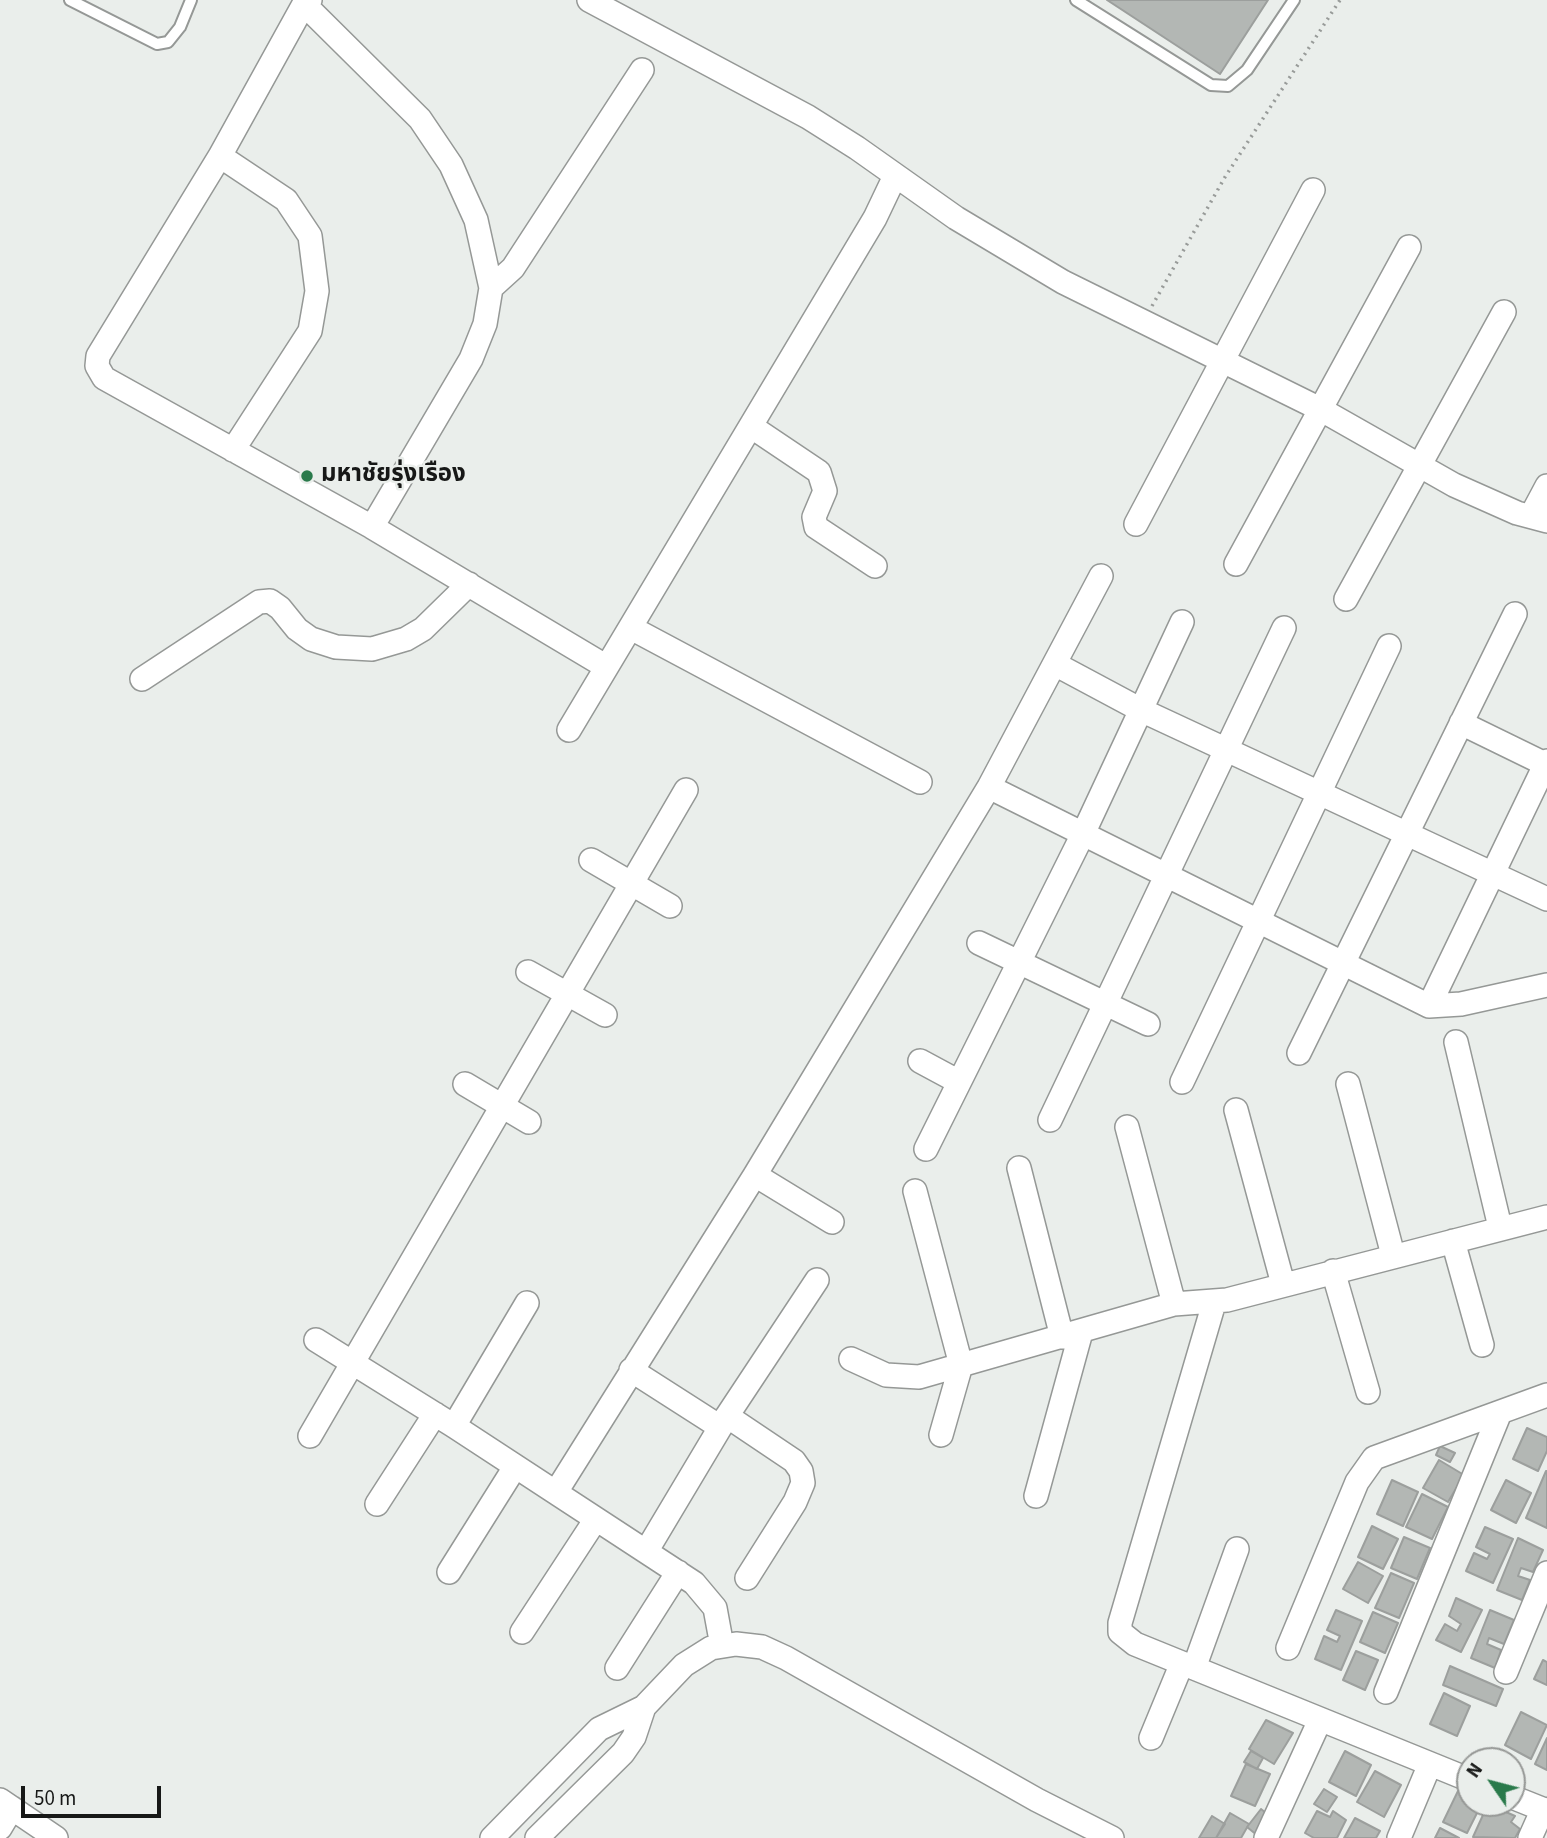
<!DOCTYPE html>
<html>
<head>
<meta charset="utf-8">
<style>
  body { margin:0 }
  #map { position:relative; width:1547px; height:1838px; overflow:hidden; background:#eaeeeb; font-family:"Source Sans 3",sans-serif }
  canvas { display:block }
  .north { position:absolute; left:1456px; top:1747px; width:70px; height:70px; box-sizing:border-box; background:#eaeeeb; border:2px solid #969896; border-radius:50%; rotate:305deg; font-size:19px; font-weight:700; line-height:28px; text-align:center; color:#171817 }
  .north::after { content:''; display:block; margin:auto; width:24px; height:32px; background:#2a7a4b; clip-path:polygon(50% 0,100% 100%,50% 72%,0 100%) }
  .scale { position:absolute; left:21px; top:1786px; width:140px; height:32px; box-sizing:border-box; border:4px solid #171817; border-top:0; padding-left:9px; font-size:21px; line-height:24px; white-space:nowrap; color:#171817; -webkit-text-stroke:5px #eaeeeb; paint-order:stroke }
</style>
</head>
<body>
<div id="map">
<canvas width="1547" height="1838"></canvas>
<div class="north">N</div>
<div class="scale">50 m</div>
</div>
<script>
const ctx = document.querySelector('canvas').getContext('2d');
ctx.lineJoin = 'round';
function fill(path, color) {
  ctx.fillStyle = color;
  ctx.fill(path, 'evenodd');
}
function toPath(rows) {
  const path = new Path2D();
  for (const r of rows) {
    path.moveTo(r[0], r[1]);
    for (let i = 2; i < r.length; i += 2) path.lineTo(r[i], r[i + 1]);
  }
  return path;
}
function stroke(path, color, width, dash) {
  ctx.strokeStyle = color;
  ctx.lineWidth = width;
  ctx.lineCap = dash ? 'butt' : 'round';
  ctx.setLineDash(dash || []);
  ctx.stroke(path);
}
function label(font, color, halo, rows, align = 'center') {
  ctx.font = font + ' "Source Sans 3","Noto Sans Thai",sans-serif';
  ctx.lineWidth = 5;
  ctx.setLineDash([]);
  ctx.textBaseline = 'middle';
  ctx.strokeStyle = halo;
  ctx.fillStyle = color;
  for (const [text, x, y, turn = 0] of rows) {
    ctx.save();
    ctx.translate(x, y);
    ctx.rotate((+turn || 0) * Math.PI / 180);
    ctx.textAlign = isNaN(turn) ? turn : align;
    if (halo) ctx.strokeText(text, 0, 0);
    ctx.fillText(text, 0, 0);
    ctx.restore();
  }
}
const building = toPath([
  [1107,0,1268,0,1220,74,1107,0],
  [1527,1428,1547,1437,1547,1451,1538,1471,1513,1459,1527,1428],
  [1440,1446,1455,1453,1450,1462,1436,1455,1440,1446],
  [1439,1460,1464,1475,1448,1502,1423,1488,1439,1460],
  [1546,1471,1547,1471,1547,1528,1526,1518,1546,1471],
  [1392,1480,1418,1492,1403,1526,1377,1514,1392,1480],
  [1506,1480,1531,1493,1516,1523,1491,1510,1506,1480],
  [1422,1494,1448,1507,1432,1539,1406,1527,1422,1494],
  [1372,1526,1398,1539,1383,1569,1358,1557,1372,1526],
  [1485,1527,1513,1539,1493,1583,1466,1571,1474,1553,1487,1559,1490,1554,1476,1547,1485,1527],
  [1404,1537,1430,1548,1417,1579,1391,1568,1404,1537],
  [1518,1538,1543,1550,1533,1572,1521,1568,1518,1576,1530,1580,1522,1600,1497,1590,1518,1538],
  [1358,1562,1383,1576,1368,1603,1343,1589,1358,1562],
  [1391,1573,1414,1583,1399,1618,1375,1608,1391,1573],
  [1456,1598,1482,1610,1461,1652,1436,1640,1445,1624,1457,1631,1461,1624,1449,1616,1456,1598],
  [1336,1610,1362,1621,1341,1670,1315,1659,1324,1636,1337,1642,1340,1636,1327,1630,1336,1610],
  [1490,1610,1514,1620,1504,1644,1489,1638,1487,1644,1501,1650,1495,1668,1471,1658,1490,1610],
  [1373,1612,1398,1623,1385,1653,1360,1642,1373,1612],
  [1356,1651,1378,1660,1365,1690,1343,1680,1356,1651],
  [1543,1660,1547,1662,1547,1685,1534,1679,1543,1660],
  [1450,1666,1503,1689,1496,1706,1443,1685,1450,1666],
  [1444,1693,1470,1706,1457,1736,1430,1724,1444,1693],
  [1521,1712,1547,1725,1531,1759,1505,1745,1521,1712],
  [1266,1720,1293,1733,1274,1764,1249,1749,1266,1720],
  [1547,1738,1547,1770,1535,1764,1547,1738],
  [1251,1751,1263,1758,1257,1769,1244,1762,1251,1751],
  [1345,1751,1371,1765,1356,1796,1329,1782,1345,1751],
  [1246,1764,1270,1774,1255,1806,1231,1796,1246,1764],
  [1375,1771,1401,1785,1384,1817,1357,1802,1375,1771],
  [1324,1789,1337,1797,1327,1812,1314,1804,1324,1789],
  [1458,1791,1470,1796,1470,1803,1482,1803,1467,1833,1443,1822,1458,1791],
  [1488,1804,1515,1816,1511,1822,1520,1829,1515,1838,1473,1837,1488,1804],
  [1261,1809,1271,1817,1258,1836,1247,1827,1261,1809],
  [1317,1811,1330,1817,1333,1811,1346,1820,1337,1838,1314,1838,1305,1833,1317,1811],
  [1230,1813,1249,1824,1241,1838,1216,1838,1230,1813],
  [1212,1816,1225,1824,1216,1838,1199,1838,1212,1816],
  [1355,1818,1380,1831,1376,1838,1344,1838,1355,1818],
  [1440,1828,1459,1838,1435,1838,1440,1828]
]);
const path = toPath([
  [1152,306,1225,177,1340,0]
]);
const lane = toPath([
  [70,0,157,44,168,42,180,27,191,0],
  [1076,0,1211,85,1228,86,1247,70,1294,0]
]);
const street = toPath([
  [305,0,304,4,420,119,451,165,476,220,491,288,485,324,471,359,372,527],
  [310,0,304,4,220,156,98,356,97,366,104,378,372,527,605,666],
  [589,0,808,117,857,148,956,218,1063,282,1320,409,1454,485,1517,513,1547,521],
  [220,156,286,200,310,236,317,291,310,331,233,450],
  [491,288,513,268,642,70],
  [752,427,819,472,825,491,814,517,816,527,875,566],
  [1531,516,1547,486],
  [1136,524,1313,190],
  [1236,564,1409,247],
  [1346,599,1504,312],
  [633,629,920,782],
  [1055,664,1141,710,1547,899],
  [142,679,259,602,270,601,280,608,297,629,311,639,336,647,372,649,406,639,423,629,469,584],
  [1461,723,1547,765],
  [569,730,875,218,895,176],
  [989,787,1429,1006,1461,1004,1547,985],
  [591,860,670,906],
  [979,943,1148,1024],
  [528,972,605,1015],
  [1429,1006,1547,761],
  [1456,1042,1500,1227],
  [1299,1053,1515,614],
  [920,1061,959,1082],
  [1182,1082,1389,646],
  [465,1084,529,1122],
  [1348,1084,1393,1255],
  [1236,1110,1283,1284],
  [1050,1120,1284,628],
  [1127,1127,1174,1304],
  [926,1149,1083,834,1182,622],
  [1019,1168,1062,1337],
  [755,1175,832,1222],
  [915,1191,961,1365,941,1435],
  [1453,1241,1482,1345],
  [1333,1271,1368,1392],
  [1214,1303,1120,1623,1120,1632,1135,1644,1470,1780],
  [316,1340,454,1426,694,1583,715,1608,722,1646],
  [851,1359,886,1375,919,1377,1174,1304,1227,1300,1547,1217],
  [631,1370,720,1427],
  [727,1416,794,1461,801,1471,803,1483,795,1502,747,1578],
  [454,1426,527,1303],
  [310,1436,686,790],
  [556,1492,755,1175,989,787,1101,576],
  [1036,1496,1081,1332],
  [377,1504,435,1414],
  [647,1550,727,1416,817,1280],
  [449,1572,515,1467],
  [522,1632,596,1519],
  [1288,1648,1357,1482,1374,1458,1547,1395],
  [617,1668,678,1572],
  [1194,1668,1237,1549],
  [1506,1672,1547,1573],
  [1386,1692,1499,1415],
  [1151,1738,1182,1663],
  [1512,1797,1547,1811],
  [0,1800,56,1838],
  [0,1828,12,1808],
  [492,1838,599,1729,644,1707,684,1665,711,1648,736,1644,762,1647,786,1658,1037,1800,1112,1838],
  [537,1838,623,1753,634,1737,644,1707],
  [1266,1838,1320,1720],
  [1399,1838,1430,1764],
  [1530,1838,1543,1809]
]);
const markers = [
  [307,476,7,"#2a7a4b"]
];
const poiNames = [
  ["มหาชัยรุ่งเรือง",321,476]
];
fill(building, '#b3b7b4');
stroke(building, '#9c9f9d', 2);
stroke(lane, '#959896', 14);
stroke(street, '#959896', 26);
stroke(path, '#989b99', 3.5, [2, 5]);
stroke(lane, '#fff', 10);
stroke(street, '#fff', 23);
for (const [x, y, r, color] of markers) {
  const dot = new Path2D();
  dot.arc(x, y, r, 0, 2 * Math.PI);
  ctx.fillStyle = color;
  ctx.fill(dot);
  stroke(dot, '#eaeeeb', 2.5);
}
label('bold 24px', '#171817', '#eaeeeb', poiNames, 'left');
</script>
</body>
</html>
